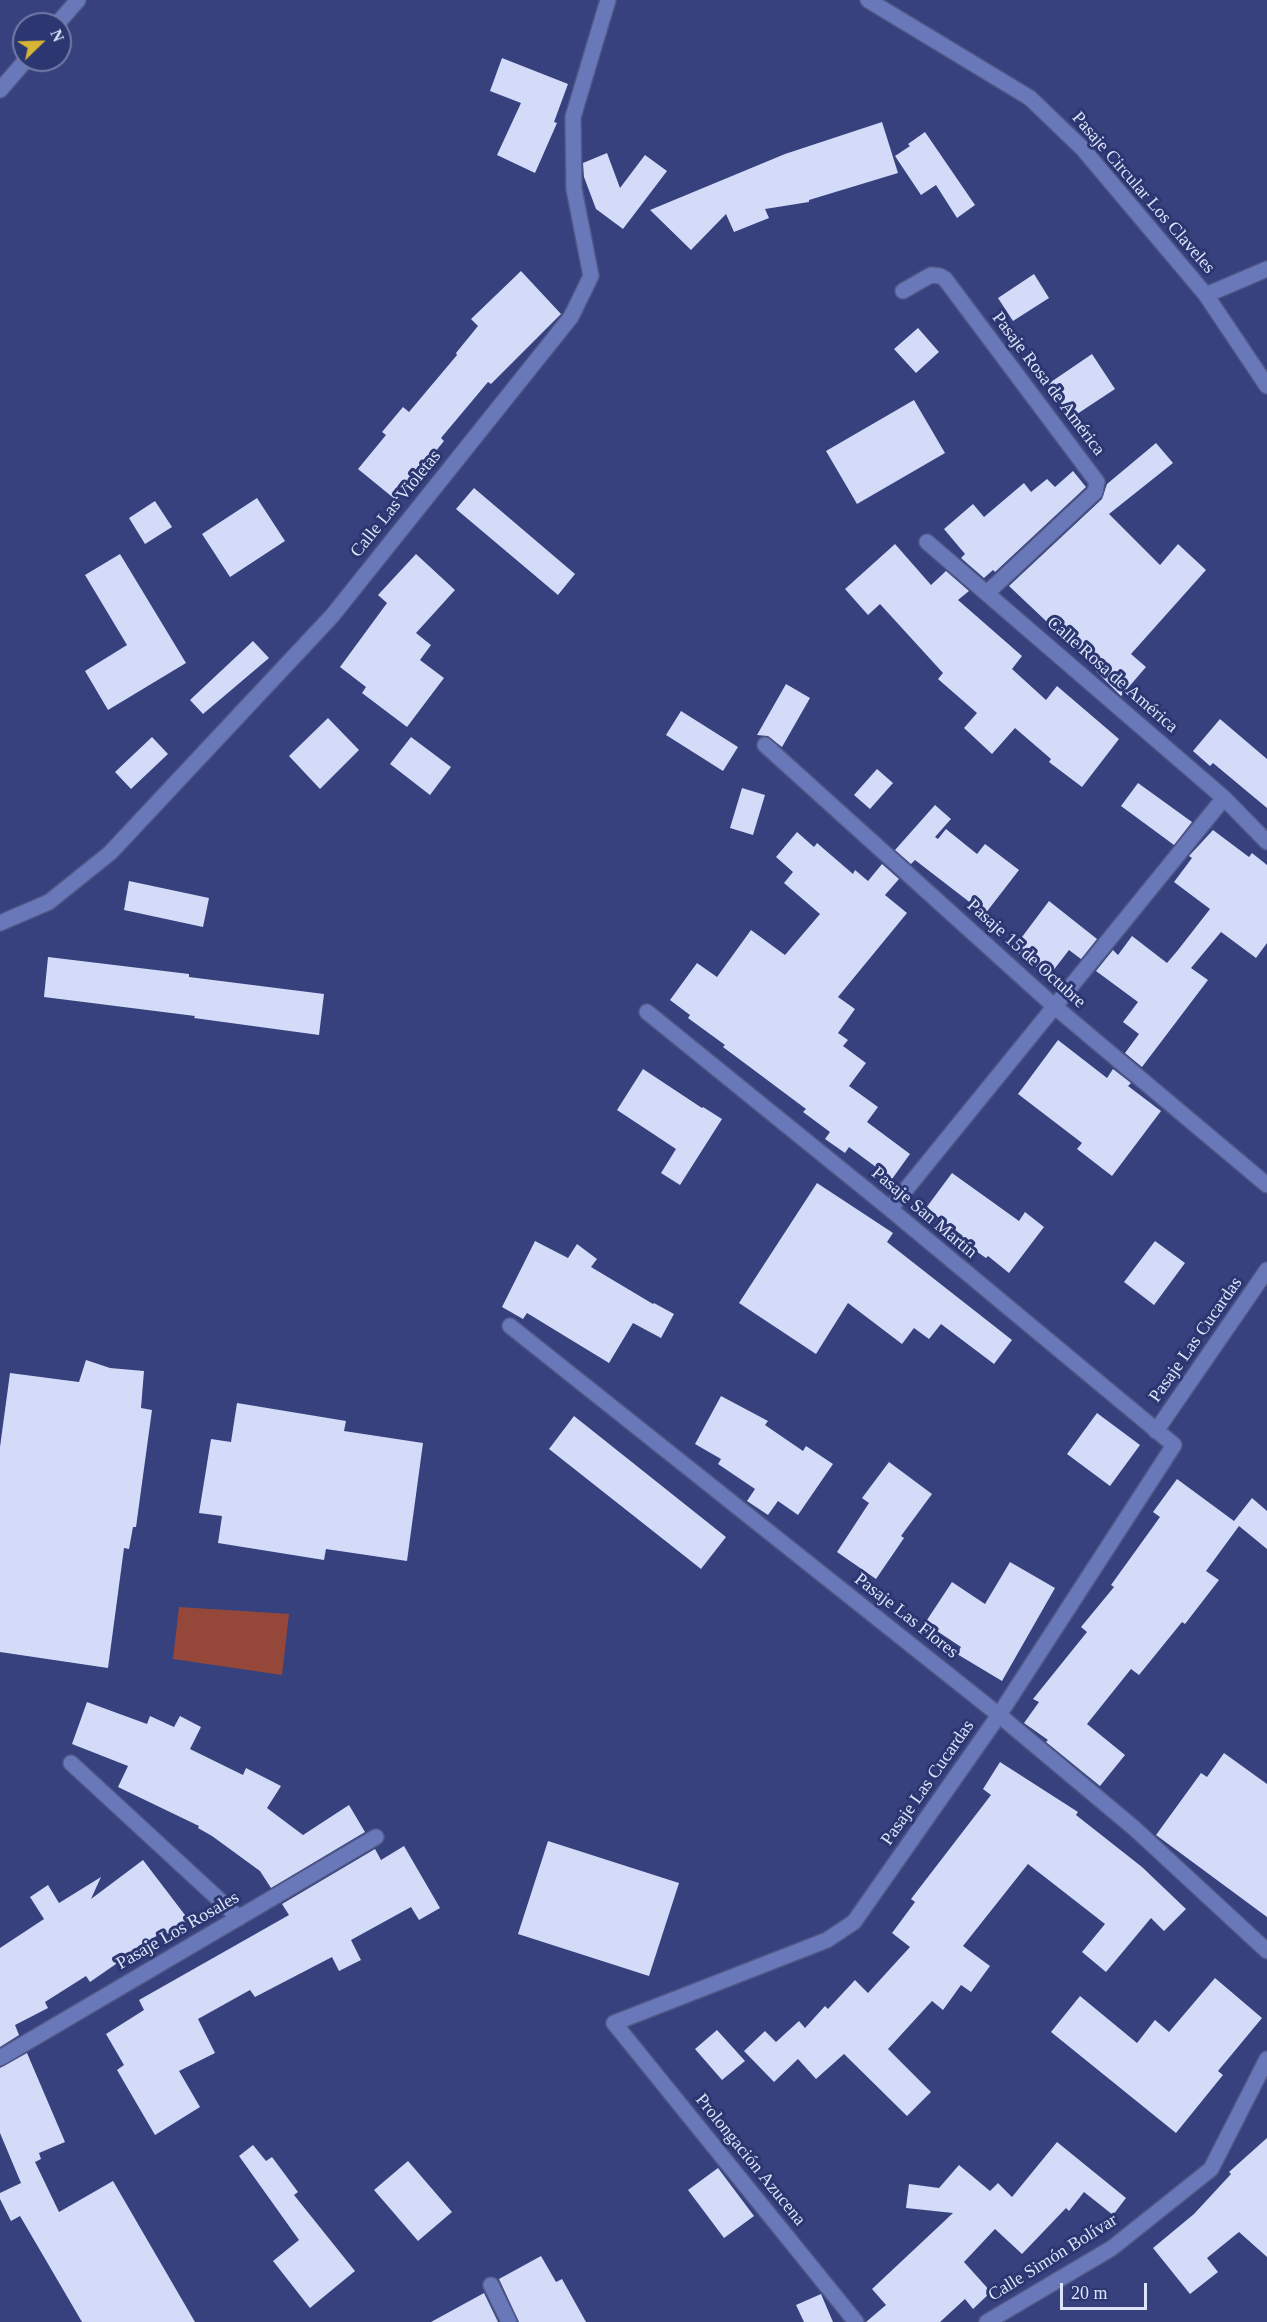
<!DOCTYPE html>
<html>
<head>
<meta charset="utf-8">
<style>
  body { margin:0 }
  #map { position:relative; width:1267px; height:2322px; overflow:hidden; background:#36417d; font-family:Georgia,serif }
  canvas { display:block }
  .north { position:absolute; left:12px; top:12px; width:60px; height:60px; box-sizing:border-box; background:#2c3671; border:2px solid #737ba7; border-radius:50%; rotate:67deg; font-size:16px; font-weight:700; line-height:24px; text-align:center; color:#dde3f9 }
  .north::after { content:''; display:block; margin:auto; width:21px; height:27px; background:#d7b434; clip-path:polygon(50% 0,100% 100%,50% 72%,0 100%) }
  .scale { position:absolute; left:1060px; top:2283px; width:87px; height:27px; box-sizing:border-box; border:3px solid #dde3f9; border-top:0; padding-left:8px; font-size:18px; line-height:21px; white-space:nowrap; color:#dde3f9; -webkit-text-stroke:4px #2c3671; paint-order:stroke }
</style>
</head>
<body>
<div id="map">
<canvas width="1267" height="2322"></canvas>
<div class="north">N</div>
<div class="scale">20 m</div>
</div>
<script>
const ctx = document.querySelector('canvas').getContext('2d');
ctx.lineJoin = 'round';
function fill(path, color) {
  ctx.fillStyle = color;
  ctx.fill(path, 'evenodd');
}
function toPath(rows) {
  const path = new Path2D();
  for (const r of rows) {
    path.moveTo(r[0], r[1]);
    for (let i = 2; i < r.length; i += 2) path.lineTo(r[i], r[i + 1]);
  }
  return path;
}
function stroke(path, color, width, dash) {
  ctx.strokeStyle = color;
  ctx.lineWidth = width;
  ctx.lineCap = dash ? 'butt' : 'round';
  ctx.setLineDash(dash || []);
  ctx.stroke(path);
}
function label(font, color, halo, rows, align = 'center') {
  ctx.font = font + ' Georgia,serif';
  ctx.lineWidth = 6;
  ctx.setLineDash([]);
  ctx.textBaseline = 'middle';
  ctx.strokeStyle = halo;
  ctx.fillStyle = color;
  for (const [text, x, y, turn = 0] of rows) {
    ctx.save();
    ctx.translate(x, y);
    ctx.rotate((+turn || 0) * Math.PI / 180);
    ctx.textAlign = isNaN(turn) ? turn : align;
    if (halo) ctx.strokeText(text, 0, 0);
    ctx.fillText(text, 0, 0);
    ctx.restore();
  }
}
const green = toPath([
  [179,1607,289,1614,282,1675,173,1659]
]);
const building = toPath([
  [502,58,568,84,554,122,557,123,535,173,497,155,521,103,490,91],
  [882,122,898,173,809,200,809,202,765,209,769,218,734,232,726,214,691,250,650,210,785,154],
  [925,132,975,205,957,218,936,185,921,195,895,156,910,146,908,144],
  [607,153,620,188,645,155,667,171,623,229,596,209,584,177,583,163],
  [521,271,561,314,491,384,488,382,441,438,444,441,396,500,358,469,386,435,382,432,403,407,409,412,457,355,456,353,478,326,471,319],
  [1034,274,1049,298,1013,321,998,298],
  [918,328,939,352,916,373,894,349],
  [1092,354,1115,389,1071,418,1048,384],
  [914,400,945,453,857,504,826,451],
  [1156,443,1173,463,1109,514,1160,565,1178,544,1206,570,1131,654,1146,667,1121,696,1082,657,1083,656,1009,586,1102,499,1107,484],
  [1073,471,1086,487,995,572,993,570,984,578,961,558,965,554,944,529,973,504,984,517,1024,483,1031,492,1047,479,1055,487],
  [474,488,575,574,558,595,456,509],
  [257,498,285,541,230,577,202,534],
  [155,501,172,527,145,544,129,518],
  [895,544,931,585,946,571,969,591,958,600,1022,656,1012,669,1046,700,1057,686,1119,739,1082,787,1049,762,1051,759,1015,728,992,754,964,728,977,713,938,679,943,673,880,604,868,615,845,589],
  [120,554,186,663,108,710,85,671,127,645,85,575],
  [416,554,455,590,416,633,431,645,420,660,444,678,407,727,362,693,366,687,340,667,387,603,378,595],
  [253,641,269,658,203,714,190,700],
  [786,684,810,698,782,747,768,736,757,735],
  [681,711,738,747,723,771,666,735],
  [328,718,359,750,320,789,289,756],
  [1220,719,1267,759,1267,808,1213,763,1210,766,1193,751],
  [152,737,168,754,131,789,115,772],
  [411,737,451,767,430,795,390,764],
  [877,769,893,783,870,809,854,795],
  [1138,783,1192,822,1174,845,1121,806],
  [742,788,765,795,753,835,730,828],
  [935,805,951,819,935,837,938,839,946,829,977,854,985,844,1019,870,985,914,915,860,911,864,895,850],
  [1213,830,1249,857,1252,853,1267,865,1267,943,1256,958,1221,932,1191,968,1208,980,1142,1067,1125,1053,1139,1034,1123,1022,1138,1002,1096,971,1113,950,1118,955,1132,936,1167,963,1178,950,1210,909,1174,882,1192,858,1189,856],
  [797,832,814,847,817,843,853,874,855,870,868,881,882,864,899,879,885,895,907,913,838,997,855,1009,838,1033,848,1040,843,1046,866,1063,849,1086,878,1107,867,1122,910,1154,892,1179,849,1147,845,1153,825,1139,830,1132,803,1112,806,1109,723,1047,725,1045,688,1018,690,1015,670,1000,697,963,717,977,751,930,785,955,820,914,784,883,793,872,776,857],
  [129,881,209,898,203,927,124,910],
  [1049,901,1097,939,1081,959,1069,950,1049,976,1013,949],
  [48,957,189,974,189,977,324,994,319,1035,194,1018,195,1016,44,997],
  [1058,1040,1107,1078,1113,1069,1131,1083,1128,1086,1161,1111,1112,1176,1077,1149,1082,1143,1018,1094],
  [643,1069,702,1108,703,1107,722,1119,680,1185,661,1173,676,1149,617,1110],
  [952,1173,1019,1221,1025,1212,1044,1227,1009,1273,988,1256,986,1258,960,1240,963,1236,926,1208],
  [817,1183,893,1233,887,1242,1012,1340,994,1364,941,1324,929,1339,914,1328,902,1344,848,1303,816,1354,739,1303],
  [535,1241,568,1258,577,1244,597,1259,591,1267,653,1304,654,1303,674,1314,661,1338,633,1323,609,1363,527,1313,523,1319,502,1307],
  [1155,1241,1185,1263,1154,1305,1124,1282],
  [86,1360,110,1368,144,1371,141,1408,152,1410,136,1527,133,1527,129,1549,124,1548,108,1668,0,1652,0,1447,10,1373,79,1382],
  [721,1396,768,1421,765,1425,803,1451,806,1446,833,1464,798,1515,778,1501,768,1515,747,1501,755,1489,718,1464,721,1459,695,1444],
  [237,1403,346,1421,344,1431,423,1443,407,1561,326,1549,324,1560,218,1543,222,1516,199,1513,211,1439,231,1442],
  [1097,1413,1140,1445,1110,1486,1067,1454],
  [574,1416,726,1537,701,1569,549,1449],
  [889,1462,932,1494,901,1536,904,1538,876,1579,837,1552,869,1503,862,1498],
  [1177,1479,1234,1521,1252,1498,1267,1511,1267,1549,1239,1526,1206,1571,1219,1580,1185,1624,1182,1622,1139,1675,1131,1669,1087,1724,1125,1755,1100,1786,1046,1742,1048,1740,1024,1723,1039,1702,1033,1699,1087,1632,1081,1627,1114,1587,1111,1585,1160,1517,1153,1512],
  [1010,1562,1055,1588,1002,1681,957,1654,961,1647,925,1623,952,1582,985,1604],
  [87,1702,147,1724,150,1716,174,1727,180,1716,201,1727,190,1749,243,1775,246,1768,281,1786,267,1808,303,1835,349,1805,365,1832,271,1888,260,1871,212,1836,198,1828,199,1826,118,1787,128,1766,72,1744],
  [1224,1753,1267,1784,1267,1917,1156,1835,1201,1773,1207,1777],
  [1000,1762,1078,1812,1076,1815,1142,1867,1186,1909,1164,1931,1151,1918,1106,1972,1082,1952,1105,1924,1028,1864,963,1946,990,1966,971,1992,961,1985,943,2010,932,2001,888,2049,931,2092,907,2116,844,2054,816,2079,798,2059,774,2082,744,2051,765,2031,776,2042,799,2021,805,2028,825,2006,828,2009,855,1980,868,1993,910,1947,892,1933,915,1902,911,1899,991,1795,983,1789],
  [548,1841,679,1883,649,1976,518,1934],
  [404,1846,440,1908,419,1920,411,1907,351,1940,361,1960,339,1971,332,1957,255,1997,250,1990,198,2019,215,2053,179,2071,200,2107,155,2135,117,2070,124,2065,106,2034,144,2010,139,2000,289,1915,282,1904,375,1849,381,1860],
  [143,1860,188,1919,168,1934,165,1930,90,1982,86,1976,45,2002,48,2008,15,2025,19,2035,0,2047,0,1948,44,1919,30,1897,48,1885,59,1903,101,1877,91,1899],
  [1215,1978,1262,2018,1218,2071,1223,2075,1176,2133,1051,2032,1080,1996,1137,2043,1155,2020,1169,2032],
  [717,2030,745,2061,722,2080,695,2049],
  [27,2053,65,2142,39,2153,41,2159,35,2162,59,2212,113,2181,195,2322,82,2322,20,2216,11,2221,0,2199,0,2193,21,2183,0,2133,0,2068],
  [1267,2138,1267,2257,1239,2232,1207,2258,1218,2272,1190,2294,1153,2248,1194,2214,1231,2174,1229,2172],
  [1057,2142,1126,2198,1113,2215,1084,2192,1069,2211,1066,2208,1022,2254,995,2229,964,2262,991,2292,973,2309,965,2299,940,2322,866,2322,886,2305,872,2289,953,2213,906,2208,909,2184,939,2188,959,2165,990,2191,998,2183,1012,2197],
  [253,2145,266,2161,272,2157,298,2192,294,2195,355,2271,310,2308,273,2261,299,2240,239,2156],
  [408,2161,452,2212,418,2241,374,2190],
  [718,2168,754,2216,724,2238,688,2190],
  [541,2256,556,2282,562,2279,586,2322,519,2322,499,2279],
  [484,2293,498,2322,431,2322],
  [821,2294,833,2322,804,2322,796,2305]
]);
const service = toPath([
  [903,291,931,275,940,276,945,279,1097,482,1095,492,987,593],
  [1206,295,1267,269],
  [71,1763,239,1918],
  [491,2285,509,2322]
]);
const minor = toPath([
  [868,0,1030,98,1082,148,1206,295,1267,386],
  [57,24,78,0],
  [0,90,26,60],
  [927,542,1224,798,1267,842],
  [765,745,1054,1006,1267,1185],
  [0,923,49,902,110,853,332,616,571,317,591,276,574,189,573,117,608,0],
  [647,1012,890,1209,1174,1445,999,1715,854,1922,827,1940,614,2023,856,2322],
  [890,1209,1224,798],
  [510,1326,999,1715,1134,1828,1267,1951],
  [1156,1431,1267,1270],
  [0,2058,376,1837],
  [987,2322,1112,2248,1211,2169,1267,2059]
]);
const streetNames = [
  ["Pasaje Circular Los Claveles",1143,193,49],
  ["Pasaje Rosa de América",1048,384,53],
  ["Calle Las Violetas",396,504,-51],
  ["Calle Rosa de América",1112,675,41],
  ["Pasaje 15 de Octubre",1026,954,42],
  ["Pasaje San Martín",924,1213,40],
  ["Pasaje Las Cucardas",1196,1340,-55],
  ["Pasaje Las Flores",906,1616,38],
  ["Pasaje Las Cucardas",928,1783,-55],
  ["Pasaje Los Rosales",178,1931,-30],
  ["Prolongación Azucena",750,2160,51],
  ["Calle Simón Bolívar",1053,2258,-32]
];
fill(green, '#954839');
fill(building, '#d3dbf8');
stroke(service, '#505787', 18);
stroke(minor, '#505787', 18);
stroke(service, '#6978b9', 15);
stroke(minor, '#6978b9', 15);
label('18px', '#dde3f9', '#2c3671', streetNames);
</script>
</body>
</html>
